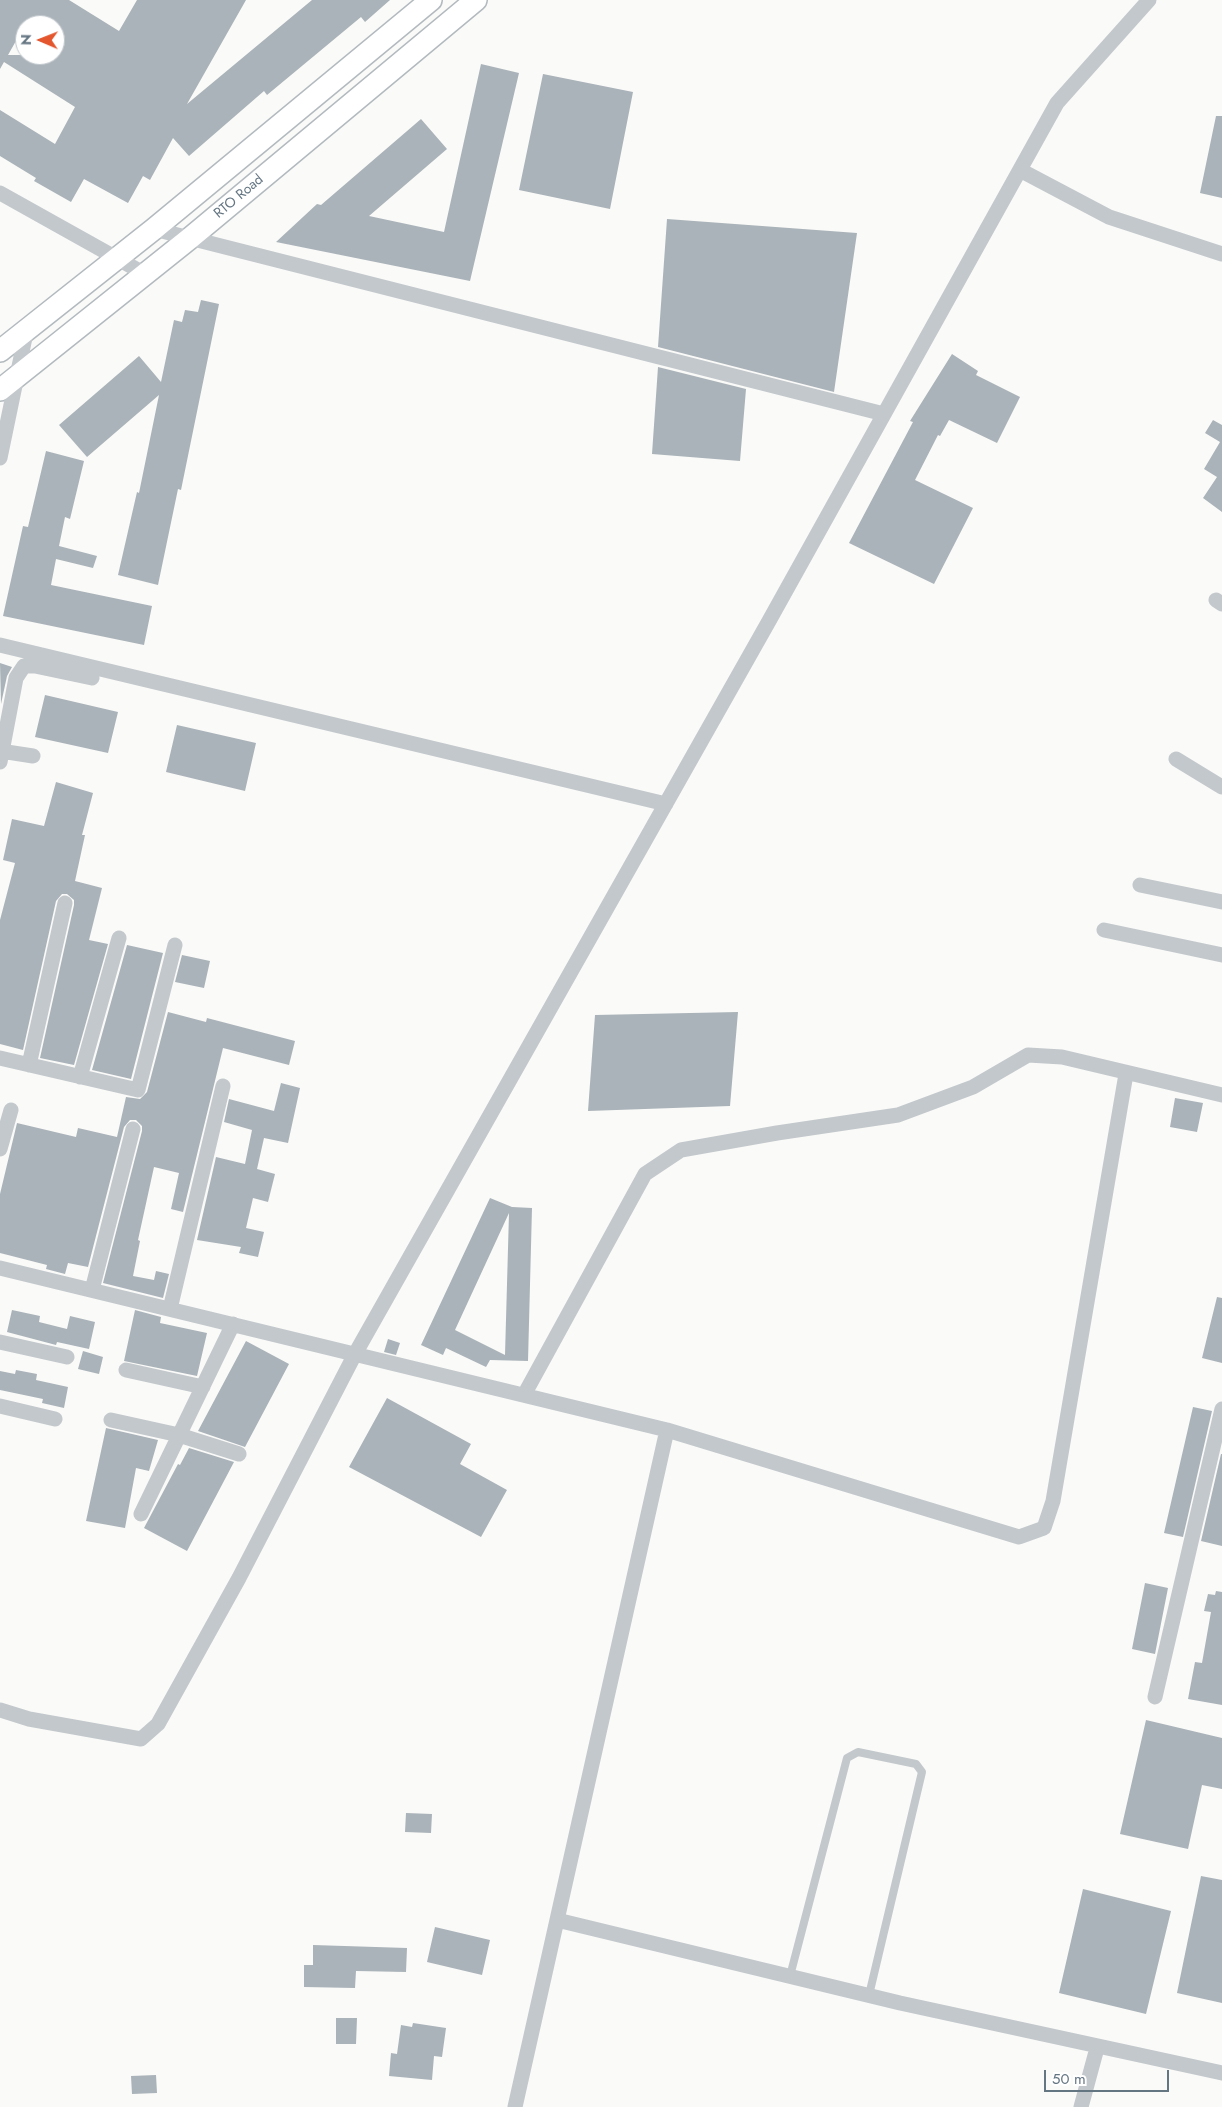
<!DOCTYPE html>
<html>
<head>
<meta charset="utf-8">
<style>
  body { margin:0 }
  #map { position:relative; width:1222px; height:2107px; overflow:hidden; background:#fafaf8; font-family:Jost,sans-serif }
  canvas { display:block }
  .north { position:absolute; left:15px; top:15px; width:50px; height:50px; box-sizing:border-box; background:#fff; border:1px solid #c1c8cd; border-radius:50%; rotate:271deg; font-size:14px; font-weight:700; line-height:20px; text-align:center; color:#657683 }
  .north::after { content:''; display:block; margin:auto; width:18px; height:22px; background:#e4572e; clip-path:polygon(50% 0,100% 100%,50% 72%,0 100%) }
  .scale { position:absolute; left:1044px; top:2070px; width:125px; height:22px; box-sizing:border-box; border:2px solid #657683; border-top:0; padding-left:6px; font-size:15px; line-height:18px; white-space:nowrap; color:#657683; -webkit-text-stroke:4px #fff; paint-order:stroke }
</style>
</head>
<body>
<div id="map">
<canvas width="1222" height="2107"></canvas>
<div class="north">N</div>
<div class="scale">50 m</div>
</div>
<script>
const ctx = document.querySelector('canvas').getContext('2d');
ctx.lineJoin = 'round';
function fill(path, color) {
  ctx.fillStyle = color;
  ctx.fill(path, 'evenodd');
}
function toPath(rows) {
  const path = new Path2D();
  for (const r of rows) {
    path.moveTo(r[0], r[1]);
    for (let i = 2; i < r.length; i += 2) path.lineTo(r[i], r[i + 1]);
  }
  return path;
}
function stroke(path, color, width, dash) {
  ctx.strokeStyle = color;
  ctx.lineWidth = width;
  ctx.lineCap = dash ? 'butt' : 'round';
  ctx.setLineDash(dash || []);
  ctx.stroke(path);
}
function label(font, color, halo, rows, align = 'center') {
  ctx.font = font + ' Jost,sans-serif';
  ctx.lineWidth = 5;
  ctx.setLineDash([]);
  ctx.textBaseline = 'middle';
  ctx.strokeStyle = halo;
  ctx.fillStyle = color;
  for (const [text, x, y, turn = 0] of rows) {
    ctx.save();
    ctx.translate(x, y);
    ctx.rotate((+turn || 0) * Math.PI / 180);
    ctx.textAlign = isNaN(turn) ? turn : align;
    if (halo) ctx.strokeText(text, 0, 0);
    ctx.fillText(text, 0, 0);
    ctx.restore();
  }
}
const building = toPath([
  [0,0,69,0,119,31,137,0,246,0,187,104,312,0,390,0,365,22,361,17,267,95,264,91,189,156,173,138,150,180,143,176,128,203,84,179,71,202,34,181,36,178,0,156,0,110,55,144,75,107,4,62,0,69],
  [25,25,55,25,55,55,8,55],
  [481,64,519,73,470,281,276,242,317,204,321,205,421,119,447,149,369,216,444,232],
  [543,74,633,92,610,209,519,190],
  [1216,116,1222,116,1222,198,1200,193],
  [667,219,857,233,834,392,658,347],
  [201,300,219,304,181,490,178,489,158,585,118,575,137,492,139,493,159,395,87,457,59,425,139,356,161,382,174,320,182,322,185,310,198,312],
  [952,354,978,371,976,375,1020,397,997,443,949,420,940,436,938,435,915,480,973,508,934,584,849,543,913,422,910,421],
  [658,367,746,389,740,461,652,454],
  [1213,420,1222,425,1222,512,1203,498,1217,477,1204,469,1220,442,1205,433],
  [46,451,84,461,70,519,65,517,59,546,97,556,93,568,56,559,51,585,152,606,144,645,3,616,23,526,28,527],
  [0,663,12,667,7,676,1,704],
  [45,695,118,712,108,753,35,737],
  [177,725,256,743,245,791,166,772],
  [56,782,93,793,82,835,85,835,75,881,102,888,89,940,108,944,74,1065,40,1058,74,905,74,900,67,894,62,894,56,901,23,1050,0,1044,0,920,15,863,3,860,12,819,44,826],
  [127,945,163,953,131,1079,92,1070],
  [182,955,210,961,204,988,175,982],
  [168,1012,206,1022,207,1018,295,1041,289,1065,223,1048,183,1212,171,1209,179,1173,154,1167,138,1240,140,1241,133,1276,154,1280,156,1271,169,1274,163,1298,103,1283,142,1131,142,1126,136,1120,130,1120,124,1127,88,1267,68,1263,65,1274,46,1269,47,1265,0,1253,0,1194,17,1123,76,1137,78,1128,117,1137,126,1097,140,1099,147,1092],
  [738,1012,730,1106,588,1111,595,1015],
  [281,1083,300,1088,288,1143,264,1138,257,1169,275,1174,268,1202,253,1198,246,1228,264,1232,258,1257,239,1253,241,1247,197,1240,216,1157,245,1164,252,1130,224,1122,229,1099,274,1111],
  [1175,1098,1203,1103,1197,1132,1170,1127],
  [490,1198,512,1207,532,1208,528,1361,490,1360,486,1367,446,1348,443,1355,421,1345],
  [509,1213,505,1355,455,1330],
  [1217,1297,1222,1298,1222,1363,1202,1358],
  [12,1310,40,1316,39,1322,67,1329,70,1316,95,1322,89,1349,57,1342,56,1345,7,1332],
  [135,1310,161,1317,160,1323,207,1333,197,1376,124,1361],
  [388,1339,400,1343,396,1355,384,1352],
  [246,1341,289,1364,245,1447,198,1431],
  [83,1351,103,1357,99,1374,78,1369],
  [16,1370,37,1374,36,1380,68,1387,64,1408,42,1403,43,1399,0,1390,0,1371,15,1374],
  [387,1398,471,1444,460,1464,507,1490,481,1537,349,1467],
  [1193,1407,1212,1411,1183,1537,1164,1533],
  [106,1428,158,1440,149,1471,136,1468,125,1528,86,1521],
  [189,1448,234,1462,187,1551,144,1528,178,1464,180,1465],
  [1221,1454,1222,1454,1222,1546,1201,1541],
  [1145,1583,1168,1588,1155,1654,1132,1649],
  [1216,1591,1222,1592,1222,1705,1188,1699,1195,1662,1202,1663,1211,1612,1204,1611,1208,1594,1215,1595],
  [1146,1720,1222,1738,1222,1789,1202,1785,1188,1849,1120,1834],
  [406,1813,432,1814,431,1833,405,1832],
  [1201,1876,1222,1880,1222,2003,1177,1993],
  [1083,1889,1171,1911,1146,2014,1059,1993],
  [435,1927,490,1940,482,1975,427,1962],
  [313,1945,407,1948,406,1972,356,1971,355,1988,304,1987,304,1965,313,1965],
  [336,2018,357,2018,356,2044,336,2044],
  [413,2023,446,2028,442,2057,434,2056,432,2080,389,2076,391,2053,397,2054,401,2025,412,2027],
  [156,2075,157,2093,132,2094,131,2076]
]);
const lane = toPath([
  [790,1976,847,1758,858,1752,916,1764,922,1772,869,1995]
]);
const street = toPath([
  [1020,170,1109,217,1222,254],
  [0,193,145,274],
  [154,229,884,414],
  [0,458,27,328],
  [1216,600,1222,604],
  [0,645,666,804],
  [0,751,33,756],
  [1176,759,1222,787],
  [0,762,16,678,24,666,35,666,92,678],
  [1140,885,1222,902],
  [1104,930,1222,955],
  [0,1058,138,1090,175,945],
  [29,1065,65,903],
  [80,1077,119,938],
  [0,1149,11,1110],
  [0,1268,667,1430,515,2107],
  [92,1290,133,1129],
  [170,1309,223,1086],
  [0,1342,67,1357],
  [126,1370,203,1387],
  [524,1395,645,1174,681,1150,777,1133,898,1115,973,1087,1028,1055,1062,1057,1222,1095],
  [0,1406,55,1419],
  [111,1420,179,1435,239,1454],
  [667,1430,1019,1537,1044,1528,1053,1501,1126,1074],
  [141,1514,233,1324],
  [1155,1697,1222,1409],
  [0,1710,29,1719,141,1739,158,1724,239,1578,355,1354,769,621,1057,103,1149,0],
  [557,1920,900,2003,1222,2073],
  [1081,2107,1097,2048]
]);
const secondary = toPath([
  [0,351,154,229,431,0],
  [0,390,189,239,476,0]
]);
const streetNames = [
  ["RTO Road",239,197,-40]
];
fill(building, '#aab3b9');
stroke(secondary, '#b3babf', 24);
stroke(lane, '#c3c8cc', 8);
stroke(street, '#c3c8cc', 15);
stroke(secondary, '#fff', 21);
label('14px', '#657683', '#fff', streetNames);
</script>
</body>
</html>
